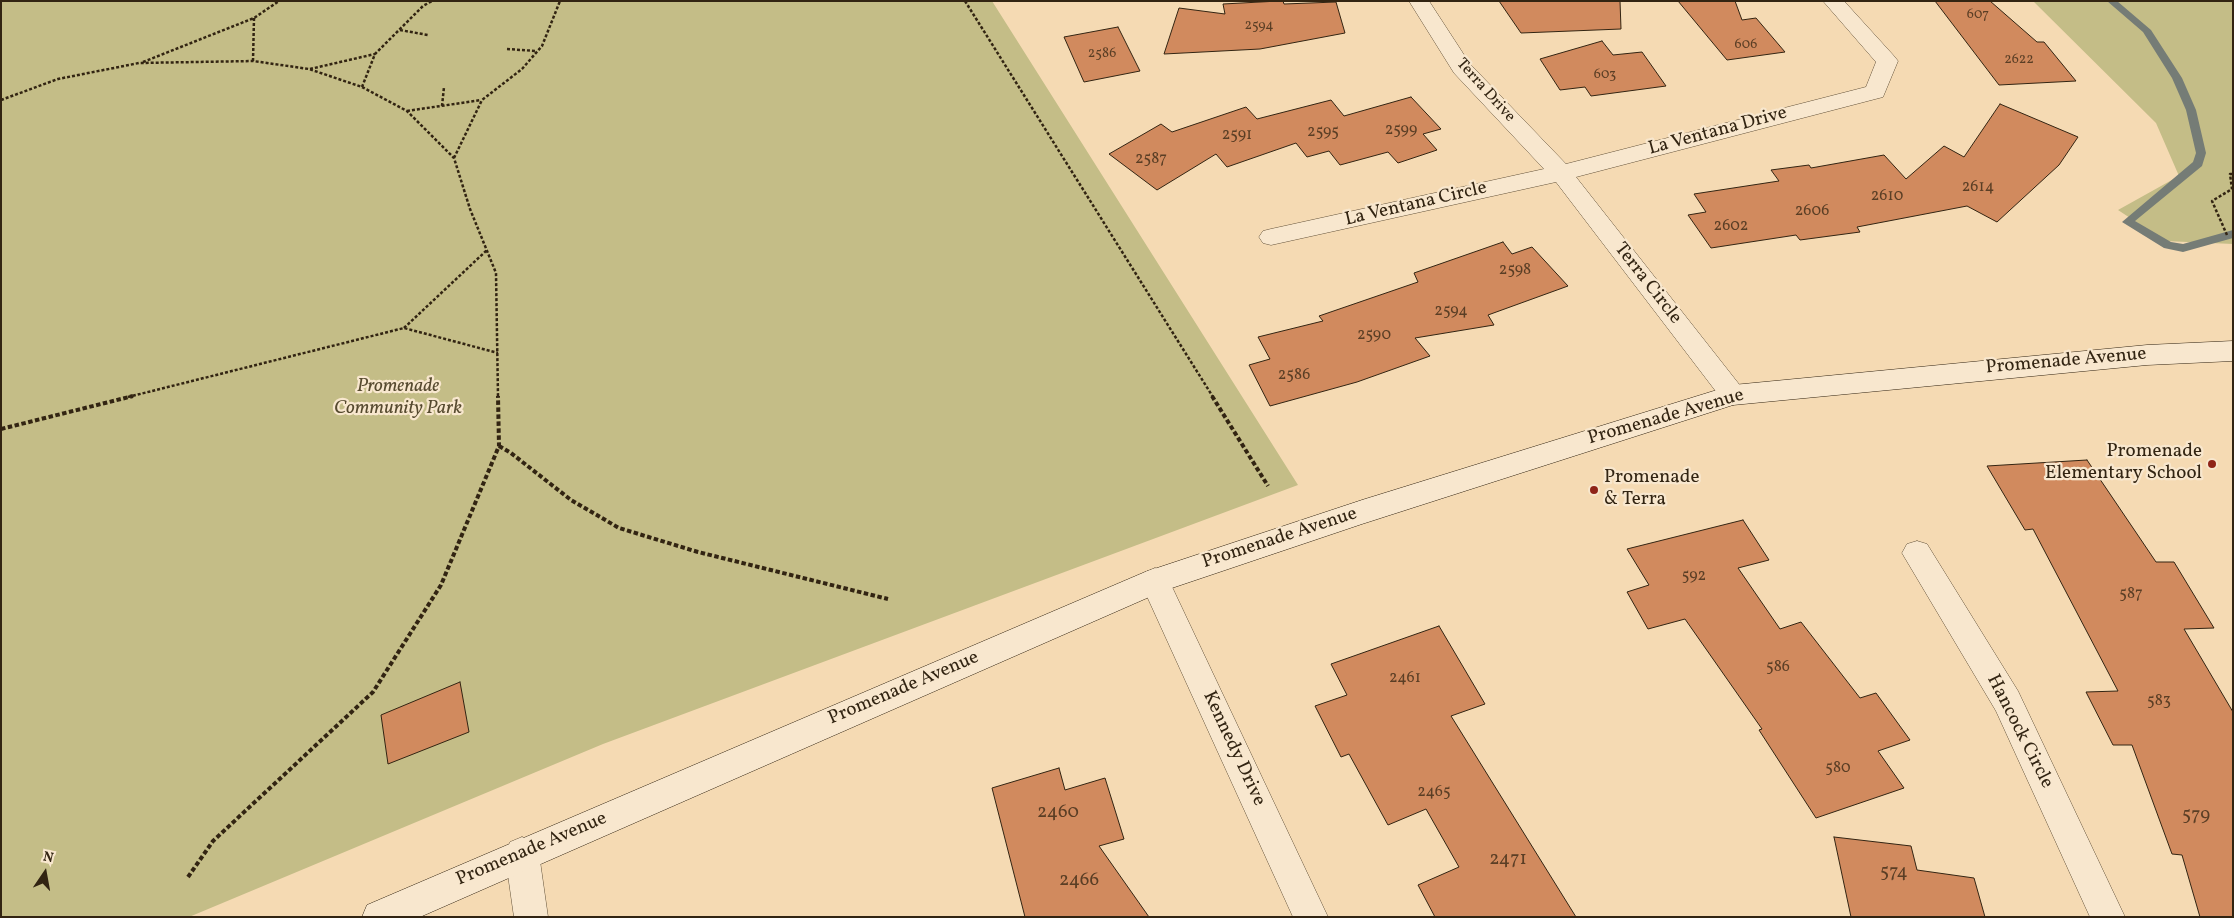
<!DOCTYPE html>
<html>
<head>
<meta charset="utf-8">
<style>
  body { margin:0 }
  #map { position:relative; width:2234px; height:918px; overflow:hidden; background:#f5dab3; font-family:Vollkorn,serif }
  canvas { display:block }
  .frame { position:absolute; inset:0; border:2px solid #322412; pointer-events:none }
  .north { position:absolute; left:20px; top:848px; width:50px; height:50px; -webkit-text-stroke:4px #f8e7ce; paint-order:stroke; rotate:12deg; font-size:14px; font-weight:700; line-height:20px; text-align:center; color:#322412 }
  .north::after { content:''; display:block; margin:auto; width:18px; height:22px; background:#322412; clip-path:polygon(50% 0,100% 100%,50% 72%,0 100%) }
</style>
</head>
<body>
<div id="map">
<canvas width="2234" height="918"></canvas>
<div class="frame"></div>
<div class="north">N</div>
</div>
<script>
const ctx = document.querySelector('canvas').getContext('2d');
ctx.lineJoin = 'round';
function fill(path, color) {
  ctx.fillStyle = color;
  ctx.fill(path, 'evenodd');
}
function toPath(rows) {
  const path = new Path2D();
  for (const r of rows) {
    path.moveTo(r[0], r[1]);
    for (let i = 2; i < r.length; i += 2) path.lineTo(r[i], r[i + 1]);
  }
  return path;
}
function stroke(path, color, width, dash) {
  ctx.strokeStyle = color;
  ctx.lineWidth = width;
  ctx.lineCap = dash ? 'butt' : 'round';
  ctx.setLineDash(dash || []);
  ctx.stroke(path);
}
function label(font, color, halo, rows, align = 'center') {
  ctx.font = font + ' Vollkorn,serif';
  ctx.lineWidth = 4.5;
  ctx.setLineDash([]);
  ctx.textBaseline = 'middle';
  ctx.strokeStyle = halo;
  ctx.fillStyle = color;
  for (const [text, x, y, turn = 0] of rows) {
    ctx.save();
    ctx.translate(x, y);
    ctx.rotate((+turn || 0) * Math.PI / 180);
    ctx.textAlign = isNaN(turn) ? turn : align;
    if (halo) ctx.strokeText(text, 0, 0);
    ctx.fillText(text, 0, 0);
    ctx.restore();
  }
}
const green = toPath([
  [1,1,992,1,1298,485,603,744,189,917,1,917],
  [2033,1,2233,1,2233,244,2165,241,2118,210,2179,176,2156,123]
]);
const stream = toPath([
  [2107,1,2117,1,2151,30,2182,78,2196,110,2206,153,2202,166,2135,221,2171,242,2183,244,2233,230,2233,238,2183,252,2164,248,2122,222,2193,162,2196,153,2186,110,2172,78,2143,32,2107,1]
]);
const building = toPath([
  [1279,1,1283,1,1284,4,1336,2,1345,33,1260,49,1164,54,1179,8,1225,14,1223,4,1279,1],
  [1499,1,1620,1,1621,29,1521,33,1499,1],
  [1678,1,1735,1,1742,20,1756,18,1785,52,1727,60,1678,1],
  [1935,1,1990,1,2037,42,2044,42,2076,81,1999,85,1935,1],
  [1118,27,1140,71,1084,82,1064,37,1118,27],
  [1602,41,1613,55,1642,52,1666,86,1591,96,1585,87,1560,90,1540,59,1602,41],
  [1411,97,1441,129,1423,134,1437,150,1398,163,1388,152,1340,165,1329,151,1307,157,1296,143,1227,167,1216,154,1157,190,1109,154,1161,124,1172,132,1246,107,1257,119,1331,100,1344,116,1411,97],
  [2000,104,2078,137,2059,165,1997,222,1967,206,1857,227,1860,232,1800,240,1796,235,1711,248,1688,215,1706,212,1694,194,1779,181,1771,170,1809,165,1811,168,1884,155,1906,179,1944,146,1964,157,2000,104],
  [1503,242,1512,254,1532,247,1568,286,1488,315,1494,325,1415,338,1430,356,1357,382,1270,406,1249,365,1270,359,1258,337,1323,321,1319,316,1418,282,1414,273,1503,242],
  [2087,460,2156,562,2174,562,2214,628,2184,629,2233,712,2233,917,2200,917,2182,855,2172,854,2132,745,2113,745,2086,692,2118,691,2033,529,2025,530,1987,466,2087,460],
  [1743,520,1769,560,1738,568,1780,629,1801,622,1860,698,1876,693,1910,740,1878,751,1904,788,1816,818,1759,730,1762,729,1685,619,1648,629,1627,592,1649,585,1627,549,1743,520],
  [1439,626,1485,704,1451,716,1576,917,1435,917,1418,885,1459,867,1426,809,1388,825,1349,754,1341,757,1315,706,1347,695,1331,664,1439,626],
  [460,682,469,732,388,764,381,715,460,682],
  [1059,768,1065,790,1105,778,1124,839,1099,846,1149,917,1025,917,992,788,1059,768],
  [1834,837,1911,846,1917,870,1974,878,1985,917,1851,917,1834,837]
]);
const pathFar1 = toPath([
  [965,1,1213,397],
  [400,30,428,35],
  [507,49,536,51],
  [253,61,254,18],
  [143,62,254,18,279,1],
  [310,69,375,54],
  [362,87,375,54,423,6,432,1],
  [1,100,58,79,139,63,253,61,309,69,362,87,407,111,454,158,470,209,496,273,498,397],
  [442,106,444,87],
  [407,111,481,100],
  [454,158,482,100,522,69,542,46,560,1],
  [2227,235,2212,201,2232,189,2230,174,2233,174],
  [404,328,487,250],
  [128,397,404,328,498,353]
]);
const path = toPath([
  [1212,396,1268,486],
  [1,429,133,396],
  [499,446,511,453,571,500,619,528,698,552,888,599],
  [188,877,213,841,373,692,441,585,499,446,498,396]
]);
const street = toPath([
  [1409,1,1429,1,1470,64,1566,164,1866,87,1876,62,1823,1,1844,1,1894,56,1898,61,1883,97,1576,177,1742,388,1746,395,1742,402,1733,405,1724,402,1556,182,1271,245,1263,243,1259,237,1263,231,1271,229,1544,169,1454,73,1409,1],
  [1917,541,1927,544,2018,691,2125,917,2090,917,1996,711,1902,553,1907,544,1917,541],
  [1155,568,1165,572,1328,917,1293,917,1140,581,1145,572,1155,568],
  [522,837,534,842,539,854,548,917,514,917,505,854,510,842,522,837]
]);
const secondary = toPath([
  [2233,341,2233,361,2147,365,1733,405,1362,524,1163,591,420,917,362,917,367,905,1145,572,1362,500,1733,385,2147,345,2233,341]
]);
const markers = [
  [2212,464,5,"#8f2418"],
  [1594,490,5,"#8f2418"]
];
const farNumbernames = [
  ["607",1978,15],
  ["2594",1259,26],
  ["606",1746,45],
  ["2586",1102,54],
  ["2622",2019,60],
  ["603",1605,75]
];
const farStreetnames = [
  ["Terra Drive",1485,91,48]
];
const numberNames = [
  ["2599",1401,131],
  ["2595",1323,133],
  ["2591",1237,136],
  ["2587",1151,160],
  ["2614",1978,188],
  ["2610",1887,197],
  ["2606",1812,212],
  ["2602",1731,227],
  ["2598",1515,271],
  ["2594",1451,312],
  ["2590",1374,336],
  ["2586",1294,376],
  ["592",1694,577],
  ["587",2131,595],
  ["586",1778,668],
  ["2461",1405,679],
  ["583",2159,702],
  ["580",1838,769],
  ["2465",1434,793]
];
const streetNames = [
  ["La Ventana Drive",1718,132,-15],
  ["La Ventana Circle",1416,205,-13],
  ["Terra Circle",1647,284,52],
  ["Promenade Avenue",2066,362,-5],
  ["Promenade Avenue",1666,418,-16],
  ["Promenade Avenue",1280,539,-18],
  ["Promenade Avenue",904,689,-23],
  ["Hancock Circle",2019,732,63],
  ["Kennedy Drive",1233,749,65],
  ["Promenade Avenue",532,850,-23]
];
const parkNames = [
  ["Promenade",398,388],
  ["Community Park",398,410]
];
const poiNames = [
  ["Promenade",2202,453],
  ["Elementary School",2202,475],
  ["Promenade",1604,479,"left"],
  ["& Terra",1604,501,"left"]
];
const nearNumbernames = [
  ["2460",1058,814],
  ["579",2196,817],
  ["2471",1508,861],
  ["574",1894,874],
  ["2466",1079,882]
];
fill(green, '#c4bd87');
fill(stream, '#757c76');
fill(building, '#d18a5e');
stroke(building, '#322412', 1);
stroke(street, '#63523a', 1);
stroke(secondary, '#322412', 1);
stroke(pathFar1, '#322412', 2.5, [3, 2]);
stroke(path, '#322412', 4, [4.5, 2.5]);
fill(street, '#f8e7ce');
fill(secondary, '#f8e7ce');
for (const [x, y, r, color] of markers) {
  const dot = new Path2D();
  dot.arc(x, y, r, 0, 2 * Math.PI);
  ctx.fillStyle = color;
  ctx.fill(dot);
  stroke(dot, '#f8e7ce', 2);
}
label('14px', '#5a3e25', null, farNumbernames);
label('16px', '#322412', '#f8e7ce', farStreetnames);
label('16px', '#5a3e25', null, numberNames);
label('19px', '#322412', '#f8e7ce', streetNames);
label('italic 19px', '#564a2f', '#f8e7ce', parkNames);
label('19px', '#322412', '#f8e7ce', poiNames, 'right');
label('19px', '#5a3e25', null, nearNumbernames);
</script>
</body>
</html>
